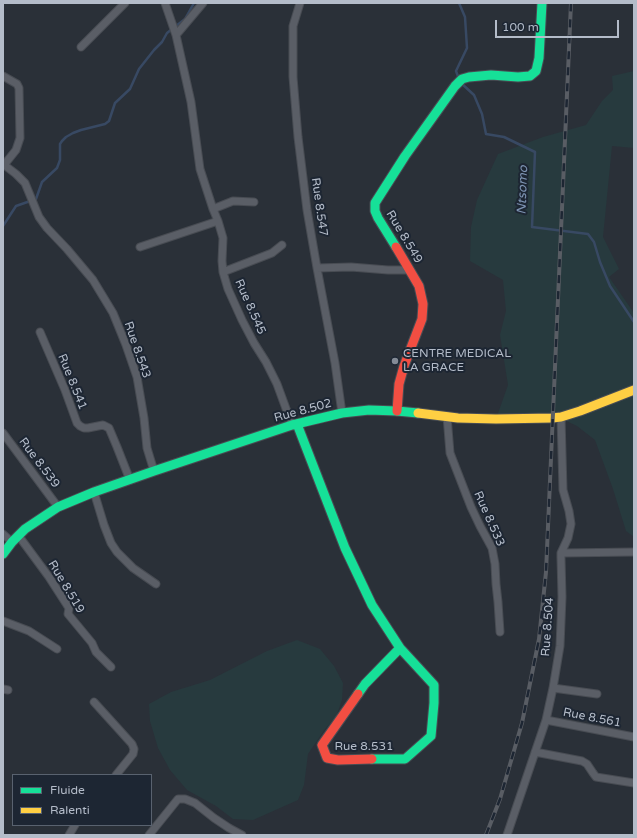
<!DOCTYPE html>
<html>
<head>
<meta charset="utf-8">
<style>
  body { margin:0 }
  #map { position:relative; width:637px; height:838px; overflow:hidden; background:#2a3038; font-family:"Varela Round",sans-serif }
  canvas { display:block }
  .frame { position:absolute; inset:0; border:4px solid #b4bcc9; pointer-events:none }
  .legend { position:absolute; left:12px; top:774px; width:140px; height:52px; box-sizing:border-box; background:#1d2633; border:1px solid #59626f; margin:0; padding:5px 7px; list-style:none; font-size:12px; color:#b4bcc9 }
  .legend li { display:flex; align-items:center; gap:8px; height:20px }
  .legend b { width:20px; border:1px solid #59626f }
  .scale { position:absolute; left:495px; top:20px; width:124px; height:18px; box-sizing:border-box; border:2px solid #b4bcc9; border-top:0; padding-left:5px; font-size:12px; line-height:14px; white-space:nowrap; color:#b4bcc9; -webkit-text-stroke:3px #1d2633; paint-order:stroke }
</style>
</head>
<body>
<div id="map">
<canvas width="637" height="838"></canvas>
<div class="frame"></div>
<ul class="legend">
<li><b style="height:5px;background:#16e098"></b>Fluide</li>
<li><b style="height:5px;background:#ffcf43"></b>Ralenti</li>
</ul>
<div class="scale">100 m</div>
</div>
<script>
const ctx = document.querySelector('canvas').getContext('2d');
ctx.lineJoin = 'round';
function fill(path, color) {
  ctx.fillStyle = color;
  ctx.fill(path, 'evenodd');
}
function toPath(rows) {
  const path = new Path2D();
  for (const r of rows) {
    path.moveTo(r[0], r[1]);
    for (let i = 2; i < r.length; i += 2) path.lineTo(r[i], r[i + 1]);
  }
  return path;
}
function stroke(path, color, width, dash) {
  ctx.strokeStyle = color;
  ctx.lineWidth = width;
  ctx.lineCap = dash ? 'butt' : 'round';
  ctx.setLineDash(dash || []);
  ctx.stroke(path);
}
function label(font, color, halo, rows, align = 'center') {
  ctx.font = font + ' "Varela Round",sans-serif';
  ctx.lineWidth = 4;
  ctx.setLineDash([]);
  ctx.textBaseline = 'middle';
  ctx.strokeStyle = halo;
  ctx.fillStyle = color;
  for (const [text, x, y, turn = 0] of rows) {
    ctx.save();
    ctx.translate(x, y);
    ctx.rotate((+turn || 0) * Math.PI / 180);
    ctx.textAlign = isNaN(turn) ? turn : align;
    if (halo) ctx.strokeText(text, 0, 0);
    ctx.fillText(text, 0, 0);
    ctx.restore();
  }
}
const green = toPath([
  [634,71,634,148,612,146,603,237,619,269,609,277,634,313,634,537,626,531,613,489,595,440,577,426,558,417,496,419,508,385,500,335,506,311,503,280,470,261,471,227,477,200,498,154,543,137,586,125,602,101,613,90,612,76],
  [297,640,320,649,334,666,343,683,342,700,336,717,325,729,308,754,304,785,298,800,253,820,233,819,216,806,187,790,170,770,158,748,150,721,149,704,171,692,210,680,267,651]
]);
const stream = toPath([
  [459,3,465,17,467,48,456,71,459,79],
  [461,83,474,95,482,114,486,134,504,137,535,152,532,227,588,234,594,242,600,262,610,286,634,322],
  [3,226,16,206,36,199,42,182,57,168,60,160,60,144,62,141,66,137,73,133,81,130,105,124,109,121,115,103,130,89,139,69,154,50,162,42,167,33,185,19,194,3]
]);
const street = toPath([
  [165,3,176,35,191,102,200,169,213,209],
  [300,3,293,26,293,77,298,137,307,210,317,268,335,363,342,413],
  [176,35,203,3],
  [81,47,125,3],
  [3,76,17,84,19,88,20,138,16,150,4,165],
  [3,164,16,174,25,183,39,217,47,228,67,249,93,280,113,313,126,345,137,377,144,418,147,448,154,471],
  [254,202,233,201,213,209,218,221,223,238,222,261,223,272,228,289,242,320,254,343,266,362,277,384,292,425],
  [140,247,218,221],
  [317,268,351,267,388,270,410,270],
  [223,272,272,253,282,245],
  [40,332,65,390,77,423,80,426,84,428,88,428,103,425,109,428,117,447,130,480],
  [447,416,450,453,471,507,480,526,492,548,495,564,496,584,498,602,500,632],
  [3,433,58,507],
  [94,492,104,525,111,543,117,552,133,568,156,584],
  [3,534,12,542],
  [18,535,49,577,69,608,68,614,92,643,96,652,111,667],
  [561,553,634,552],
  [3,621,29,631,57,649],
  [553,688,597,694],
  [3,689,8,690],
  [94,702,132,744,134,749,133,754,116,775],
  [546,720,634,737],
  [535,752,582,761,587,764,593,773,596,777,634,783],
  [69,835,75,825],
  [149,835,178,799,185,799,195,803,214,818,229,828,242,835],
  [507,835,546,720,553,688,560,646,562,597,561,558,561,553,568,538,571,524,569,511,563,490,561,417]
]);
const fast = toPath([
  [396,247,378,218,375,211,375,203,405,156,455,86,462,79,469,77,491,75,518,77,530,76,536,71,539,58,542,3],
  [297,424,345,548,372,605,400,648,434,685,434,703,431,736,405,759,372,759],
  [3,554,12,542,25,529,58,507,94,492,154,471,292,425,342,413,369,410,397,411,418,413],
  [358,694,365,684,400,648]
]);
const slow = toPath([
  [418,413,458,418,496,419,552,418,561,417,580,411,634,390]
]);
const jam = toPath([
  [396,247,419,286,423,304,422,319,404,366,399,384,397,411],
  [358,694,322,745,327,758,338,760,372,759]
]);
const rail = toPath([
  [486,835,500,799,522,723,539,639,546,572,571,3]
]);
const markers = [
  [395,361,4,"#848b96"]
];
const streetNames = [
  ["Rue 8.547",319,207,82],
  ["Rue 8.549",404,237,59],
  ["Rue 8.545",250,307,66],
  ["Rue 8.543",137,350,71],
  ["Rue 8.541",72,382,68],
  ["Rue 8.502",303,411,-15],
  ["Rue 8.539",39,463,53],
  ["Rue 8.533",489,519,66],
  ["Rue 8.519",66,587,59],
  ["Rue 8.504",548,627,-86],
  ["Rue 8.561",592,718,11],
  ["Rue 8.531",364,747]
];
const poiNames = [
  ["CENTRE MEDICAL",403,354],
  ["LA GRACE",403,368]
];
const waterNames = [
  ["Ntsomo",523,190,-88]
];
fill(green, '#273a3e');
stroke(stream, '#384963', 2.5);
stroke(street, '#484c53', 9);
stroke(fast, '#484c53', 11);
stroke(slow, '#484c53', 11);
stroke(jam, '#484c53', 11);
stroke(street, '#5a5e66', 7);
stroke(fast, '#16e098', 9);
stroke(slow, '#ffcf43', 9);
stroke(jam, '#f24e42', 9);
stroke(rail, '#595d64', 4);
stroke(rail, '#1d2633', 2.5, [8]);
for (const [x, y, r, color] of markers) {
  const dot = new Path2D();
  dot.arc(x, y, r, 0, 2 * Math.PI);
  ctx.fillStyle = color;
  ctx.fill(dot);
  stroke(dot, '#1d2633', 1.5);
}
label('12px', '#b4bcc9', '#1d2633', streetNames);
label('12px', '#b4bcc9', '#1d2633', poiNames, 'left');
label('italic 13px', '#7c92b1', '#1d2633', waterNames);
</script>
</body>
</html>
